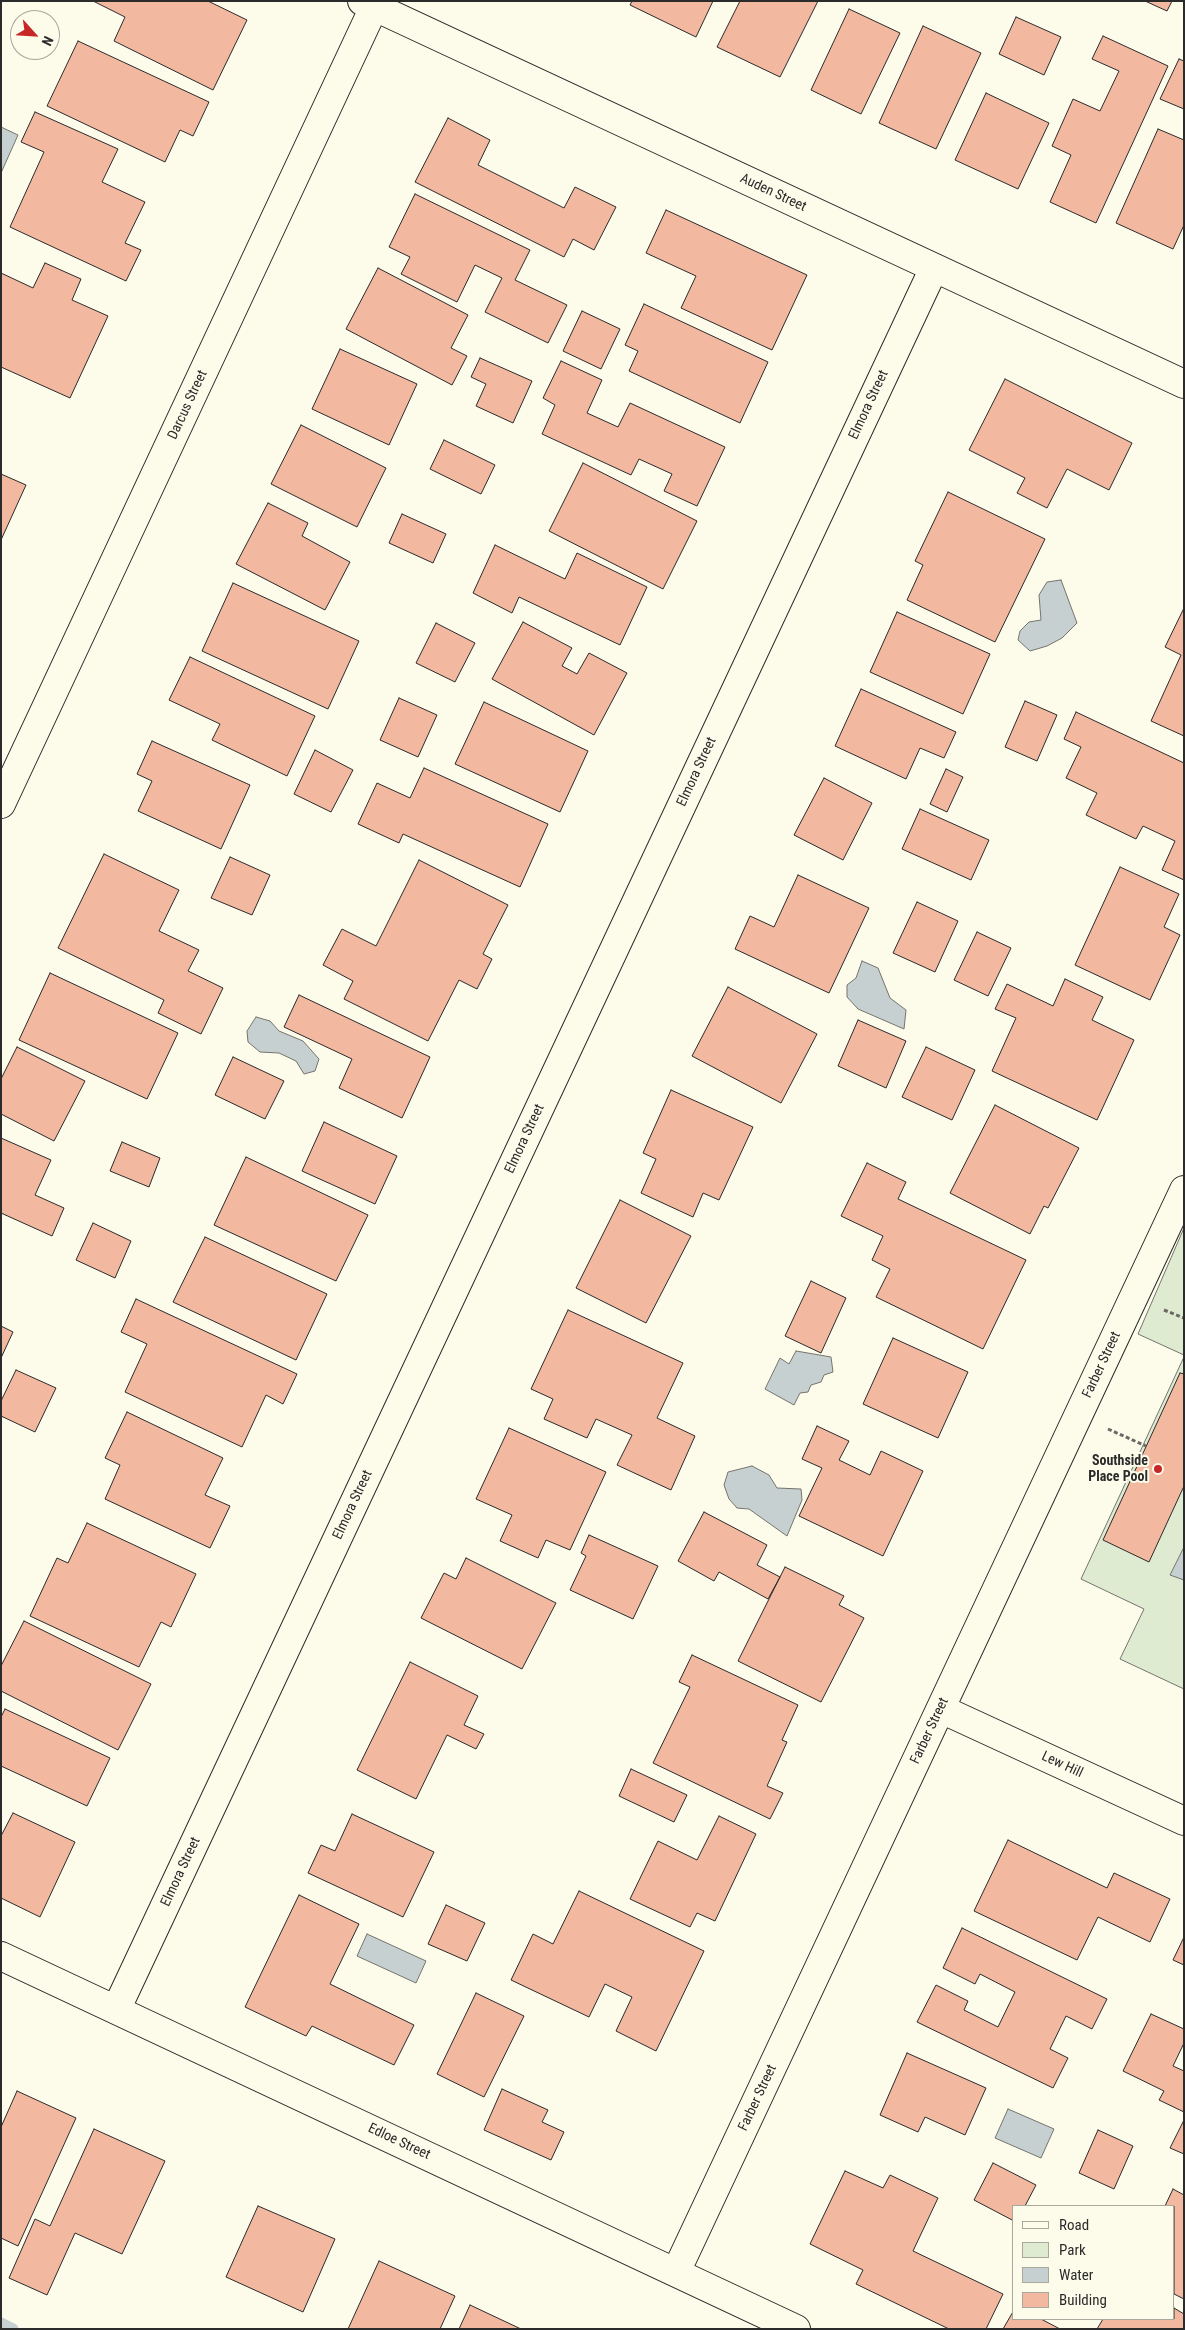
<!DOCTYPE html>
<html>
<head>
<meta charset="utf-8">
<style>
  body { margin:0 }
  #map { position:relative; width:1185px; height:2330px; overflow:hidden; background:#fdfbea; font-family:"Roboto Condensed",sans-serif }
  canvas { display:block }
  .frame { position:absolute; inset:0; border:2px solid #2b2b2b; pointer-events:none }
  .legend { position:absolute; left:1012px; top:2205px; width:162px; height:115px; box-sizing:border-box; background:#fdfbea; border:1px solid #a9a89e; margin:0; padding:6px 9px; list-style:none; font-size:15px; color:#2b2b2b }
  .legend li { display:flex; align-items:center; gap:10px; height:25px }
  .legend b { width:25px; border:1px solid #a9a89e }
  .north { position:absolute; left:10px; top:10px; width:50px; height:50px; box-sizing:border-box; background:#fdfbea; border:1px solid #a9a89e; border-radius:50%; rotate:116deg; font-size:14px; font-weight:700; line-height:20px; text-align:center; color:#2b2b2b }
  .north::after { content:''; display:block; margin:auto; width:18px; height:22px; background:#c62828; clip-path:polygon(50% 0,100% 100%,50% 72%,0 100%) }
</style>
</head>
<body>
<div id="map">
<canvas width="1185" height="2330"></canvas>
<div class="frame"></div>
<ul class="legend">
<li><b style="height:6px;background:#fdfbea"></b>Road</li>
<li><b style="height:14px;background:#deebd1"></b>Park</li>
<li><b style="height:14px;background:#c7d0d0"></b>Water</li>
<li><b style="height:14px;background:#f2b8a0"></b>Building</li>
</ul>
<div class="north">N</div>
</div>
<script>
const ctx = document.querySelector('canvas').getContext('2d');
ctx.lineJoin = 'round';
function fill(path, color) {
  ctx.fillStyle = color;
  ctx.fill(path, 'evenodd');
}
function toPath(rows) {
  const path = new Path2D();
  for (const r of rows) {
    path.moveTo(r[0], r[1]);
    for (let i = 2; i < r.length; i += 2) path.lineTo(r[i], r[i + 1]);
  }
  return path;
}
function stroke(path, color, width, dash) {
  ctx.strokeStyle = color;
  ctx.lineWidth = width;
  ctx.lineCap = dash ? 'butt' : 'round';
  ctx.setLineDash(dash || []);
  ctx.stroke(path);
}
function label(font, color, halo, rows, align = 'center') {
  ctx.font = font + ' "Roboto Condensed",sans-serif';
  ctx.lineWidth = 4;
  ctx.setLineDash([]);
  ctx.textBaseline = 'middle';
  ctx.strokeStyle = halo;
  ctx.fillStyle = color;
  for (const [text, x, y, turn = 0] of rows) {
    ctx.save();
    ctx.translate(x, y);
    ctx.rotate((+turn || 0) * Math.PI / 180);
    ctx.textAlign = isNaN(turn) ? turn : align;
    if (halo) ctx.strokeText(text, 0, 0);
    ctx.fillText(text, 0, 0);
    ctx.restore();
  }
}
const green = toPath([
  [1184,1228,1184,1355,1138,1334,1184,1228],
  [1183,1359,1184,1359,1184,1689,1120,1659,1144,1609,1081,1579,1183,1359]
]);
const water = toPath([
  [1,127,18,135,1,173,1,127],
  [1061,580,1077,623,1062,638,1047,646,1030,651,1018,640,1020,631,1029,622,1041,620,1039,595,1047,582,1061,580],
  [862,961,878,968,890,998,906,1010,904,1029,858,1009,847,997,847,985,856,978,862,961],
  [256,1017,270,1021,279,1031,303,1041,319,1059,315,1071,304,1074,296,1061,279,1053,260,1052,248,1042,247,1031,256,1017],
  [796,1351,831,1357,833,1372,824,1375,821,1382,811,1385,808,1392,800,1393,794,1405,765,1389,780,1358,789,1364,796,1351],
  [752,1466,769,1475,777,1488,801,1489,802,1500,787,1536,749,1509,737,1508,729,1499,724,1485,728,1472,752,1466],
  [1184,1547,1184,1580,1170,1575,1184,1547],
  [367,1934,426,1961,416,1983,357,1956,367,1934],
  [1008,2109,1054,2129,1041,2158,995,2138,1008,2109]
]);
const stream = toPath([
  [1,2323,13,2329]
]);
const building = toPath([
  [93,1,208,1,247,20,213,90,114,41,125,17,93,1],
  [632,1,713,1,696,37,630,5,632,1],
  [740,1,818,1,780,77,717,47,740,1],
  [1145,1,1172,1,1167,11,1145,1],
  [849,9,900,33,861,114,811,90,849,9],
  [1016,17,1061,37,1044,75,999,54,1016,17],
  [923,26,981,53,936,149,879,123,923,26],
  [1103,36,1168,66,1096,223,1050,202,1071,155,1052,146,1073,99,1100,111,1119,71,1092,59,1103,36],
  [78,41,209,102,193,136,180,130,165,162,47,106,78,41],
  [1179,59,1184,61,1184,109,1160,99,1179,59],
  [986,93,1049,123,1018,189,955,160,986,93],
  [35,112,118,149,102,182,145,202,125,243,141,250,126,281,10,227,44,152,21,142,35,112],
  [448,118,490,140,478,165,564,208,575,187,616,207,594,250,573,239,564,257,415,182,448,118],
  [1158,129,1184,140,1184,225,1173,249,1116,223,1158,129],
  [415,194,530,250,515,280,567,305,548,343,485,312,502,278,475,265,457,302,401,274,410,257,389,247,415,194],
  [666,210,807,275,772,350,681,308,696,276,646,253,666,210],
  [45,263,81,279,72,300,108,316,70,398,1,367,1,273,33,288,45,263],
  [378,268,468,315,451,348,467,356,452,385,346,329,378,268],
  [644,304,768,362,740,423,629,371,638,351,625,345,644,304],
  [582,311,620,329,601,369,563,351,582,311],
  [340,349,417,384,389,445,312,409,340,349],
  [480,358,532,381,513,423,476,406,486,384,471,377,480,358],
  [561,361,602,380,587,413,618,427,630,403,725,447,697,506,664,491,672,474,639,459,631,475,542,434,555,405,543,398,561,361],
  [1005,379,1132,443,1109,490,1067,469,1047,508,1017,493,1025,478,969,450,1005,379],
  [301,425,386,468,357,527,271,484,301,425],
  [444,440,495,465,481,494,430,469,444,440],
  [583,463,697,521,663,589,549,531,583,463],
  [1,474,26,485,1,540,1,474],
  [948,492,1045,539,995,642,907,600,923,565,915,561,948,492],
  [268,503,308,523,302,536,350,562,325,610,236,564,268,503],
  [402,514,446,534,433,563,389,543,402,514],
  [495,545,565,579,577,553,647,587,620,645,519,597,512,613,473,593,495,545],
  [233,583,359,641,328,709,202,651,233,583],
  [1184,608,1184,736,1151,721,1181,655,1165,647,1184,608],
  [897,612,990,654,963,714,870,672,897,612],
  [523,622,572,648,562,666,577,674,589,653,627,673,594,735,492,679,523,622],
  [436,623,475,643,455,682,416,663,436,623],
  [190,657,315,716,287,776,212,740,220,724,169,700,190,657],
  [861,689,956,732,944,758,920,748,906,779,835,746,861,689],
  [399,698,437,715,418,757,380,740,399,698],
  [1025,701,1057,715,1037,761,1005,747,1025,701],
  [484,702,588,751,560,812,455,764,484,702],
  [1076,712,1184,763,1184,880,1162,870,1175,841,1143,826,1136,839,1086,815,1097,793,1066,778,1081,747,1064,739,1076,712],
  [152,741,250,785,221,849,138,811,152,781,137,774,152,741],
  [315,750,353,770,331,812,294,794,315,750],
  [424,768,548,824,520,887,403,834,399,843,358,824,377,783,410,798,424,768],
  [946,769,963,777,947,812,930,804,946,769],
  [824,778,872,803,843,860,794,835,824,778],
  [920,809,989,840,971,880,902,849,920,809],
  [104,854,179,890,159,931,199,950,188,971,223,988,201,1034,158,1013,164,1000,58,948,104,854],
  [230,857,270,875,252,915,211,898,230,857],
  [419,860,508,905,483,954,492,959,477,989,459,980,428,1041,344,999,353,981,323,965,342,929,376,946,419,860],
  [1120,867,1179,894,1164,927,1180,935,1150,1000,1075,965,1120,867],
  [798,875,869,908,829,993,735,949,750,916,774,927,798,875],
  [917,902,958,921,935,972,893,953,917,902],
  [977,932,1011,948,988,996,954,980,977,932],
  [50,973,178,1033,147,1099,19,1040,50,973],
  [1065,979,1103,997,1092,1020,1134,1040,1097,1120,992,1071,1016,1018,995,1009,1007,984,1053,1006,1065,979],
  [728,987,817,1034,781,1103,692,1056,728,987],
  [299,995,430,1057,402,1118,339,1088,352,1059,284,1027,299,995],
  [858,1020,906,1041,886,1088,838,1066,858,1020],
  [17,1047,85,1081,54,1141,1,1114,1,1079,17,1047],
  [926,1047,975,1070,952,1120,902,1097,926,1047],
  [233,1057,284,1081,265,1119,215,1095,233,1057],
  [671,1090,753,1127,719,1200,703,1193,693,1217,641,1193,656,1159,643,1153,671,1090],
  [995,1105,1079,1148,1048,1208,1044,1206,1030,1234,950,1193,995,1105],
  [324,1122,397,1156,375,1204,302,1171,324,1122],
  [1,1138,51,1160,35,1195,64,1208,52,1236,1,1213,1,1138],
  [122,1142,160,1158,149,1187,110,1171,122,1142],
  [246,1157,368,1215,336,1281,214,1225,246,1157],
  [867,1163,906,1182,898,1199,1026,1260,983,1349,876,1297,890,1269,872,1260,883,1236,841,1216,867,1163],
  [620,1200,691,1236,646,1323,576,1288,620,1200],
  [93,1223,131,1241,115,1278,76,1260,93,1223],
  [205,1237,327,1294,296,1360,173,1302,205,1237],
  [811,1281,846,1298,821,1353,785,1336,811,1281],
  [136,1299,297,1374,283,1404,266,1395,242,1447,125,1392,147,1344,121,1332,136,1299],
  [568,1310,683,1363,657,1418,695,1436,671,1490,617,1465,632,1435,596,1419,587,1438,544,1419,553,1399,531,1389,568,1310],
  [1,1326,13,1332,1,1358,1,1326],
  [893,1338,968,1372,938,1438,863,1404,893,1338],
  [16,1370,56,1388,35,1432,1,1416,1,1401,16,1370],
  [1180,1373,1184,1374,1184,1486,1149,1562,1103,1540,1180,1373],
  [127,1412,223,1458,205,1495,230,1506,210,1548,105,1499,120,1465,105,1458,127,1412],
  [817,1426,849,1441,839,1460,870,1475,881,1451,923,1471,883,1556,799,1516,822,1468,802,1459,817,1426],
  [509,1428,606,1472,570,1550,546,1540,538,1558,500,1541,512,1515,476,1499,509,1428],
  [704,1512,767,1545,757,1565,780,1577,768,1599,719,1572,714,1581,678,1561,704,1512],
  [87,1523,196,1574,171,1627,161,1622,139,1667,30,1616,57,1558,68,1563,87,1523],
  [589,1535,658,1566,633,1619,570,1590,586,1556,581,1553,589,1535],
  [466,1558,556,1603,522,1669,421,1618,444,1573,456,1579,466,1558],
  [785,1567,844,1596,839,1605,864,1618,821,1702,738,1661,785,1567],
  [24,1621,151,1684,118,1750,1,1691,1,1666,24,1621],
  [692,1655,798,1705,782,1740,787,1742,767,1786,783,1793,770,1819,653,1763,690,1687,679,1682,692,1655],
  [410,1662,478,1696,464,1725,484,1734,476,1749,447,1735,416,1799,357,1770,410,1662],
  [5,1709,110,1758,87,1806,1,1766,1,1717,5,1709],
  [631,1769,687,1795,674,1822,619,1796,631,1769],
  [13,1813,75,1842,40,1917,1,1898,1,1836,13,1813],
  [352,1814,434,1852,403,1917,308,1873,321,1845,335,1851,352,1814],
  [719,1816,756,1834,715,1921,697,1913,690,1927,630,1899,658,1841,697,1860,719,1816],
  [1008,1840,1107,1888,1114,1873,1170,1899,1150,1942,1098,1917,1077,1960,974,1911,1008,1840],
  [579,1891,704,1951,656,2051,616,2031,632,1997,605,1984,589,2017,511,1980,533,1934,553,1944,579,1891],
  [299,1895,359,1924,330,1984,414,2025,394,2065,312,2026,306,2036,245,2007,299,1895],
  [446,1905,485,1923,467,1961,428,1944,446,1905],
  [962,1928,1107,1999,1092,2029,1066,2016,1050,2049,1068,2058,1053,2088,917,2022,936,1985,968,2001,964,2010,998,2027,1015,1992,980,1974,975,1984,943,1968,962,1928],
  [1184,1937,1184,1965,1173,1960,1184,1937],
  [476,1993,524,2016,484,2097,437,2074,476,1993],
  [1151,2014,1184,2029,1184,2043,1173,2066,1184,2071,1184,2112,1159,2100,1164,2091,1123,2071,1151,2014],
  [907,2053,986,2088,965,2135,925,2117,918,2132,880,2115,907,2053],
  [502,2089,548,2110,542,2122,564,2132,551,2160,484,2130,502,2089],
  [17,2091,76,2118,18,2246,1,2238,1,2127,17,2091],
  [1184,2120,1184,2154,1170,2148,1184,2120],
  [94,2129,165,2161,122,2254,75,2233,47,2295,9,2278,35,2219,50,2226,94,2129],
  [1098,2130,1133,2146,1114,2189,1079,2173,1098,2130],
  [993,2163,1036,2185,1025,2206,1014,2206,1014,2221,974,2200,993,2163],
  [845,2171,883,2188,890,2175,938,2198,913,2251,1003,2294,986,2329,949,2329,856,2284,863,2270,810,2244,845,2171],
  [1173,2189,1184,2195,1184,2299,1174,2294,1174,2206,1165,2206,1173,2189],
  [258,2206,335,2239,303,2312,226,2277,258,2206],
  [379,2261,455,2296,440,2329,348,2329,379,2261],
  [470,2305,521,2329,459,2329,470,2305],
  [1174,2308,1184,2314,1184,2329,1097,2329,1103,2319,1174,2319,1174,2308],
  [1014,2310,1014,2319,1041,2319,1060,2329,1003,2329,1014,2310]
]);
const path = toPath([
  [1164,1310,1184,1318],
  [1108,1429,1146,1446]
]);
const minor = toPath([
  [362,1,1184,384],
  [1,804,374,7],
  [941,1709,1184,1821],
  [1,1956,796,2329],
  [116,2010,934,268],
  [676,2272,1184,1190]
]);
const markers = [
  [1158,1469,5,"#c62828"]
];
const streetNames = [
  ["Auden Street",773,193,25],
  ["Darcus Street",188,405,-65],
  ["Elmora Street",869,405,-65],
  ["Elmora Street",697,772,-65],
  ["Elmora Street",525,1139,-65],
  ["Farber Street",1102,1365,-65],
  ["Elmora Street",353,1505,-65],
  ["Farber Street",930,1731,-65],
  ["Lew Hill",1062,1765,25],
  ["Elmora Street",181,1872,-65],
  ["Farber Street",758,2098,-65],
  ["Edloe Street",399,2142,25]
];
const poiNames = [
  ["Southside",1148,1461],
  ["Place Pool",1148,1477]
];
fill(green, '#deebd1');
stroke(green, '#74746e', 1);
fill(water, '#c7d0d0');
stroke(water, '#74746e', 1);
stroke(stream, '#c7d0d0', 11);
fill(building, '#f2b8a0');
stroke(building, '#2b2b2b', 1);
stroke(minor, '#2b2b2b', 30);
stroke(path, '#6a6964', 3, [4, 2.5]);
stroke(minor, '#fdfbea', 28);
for (const [x, y, r, color] of markers) {
  const dot = new Path2D();
  dot.arc(x, y, r, 0, 2 * Math.PI);
  ctx.fillStyle = color;
  ctx.fill(dot);
  stroke(dot, '#fdfbea', 2);
}
label('14px', '#2b2b2b', '#fdfbea', streetNames);
label('bold 14px', '#2b2b2b', '#fdfbea', poiNames, 'right');
</script>
</body>
</html>
